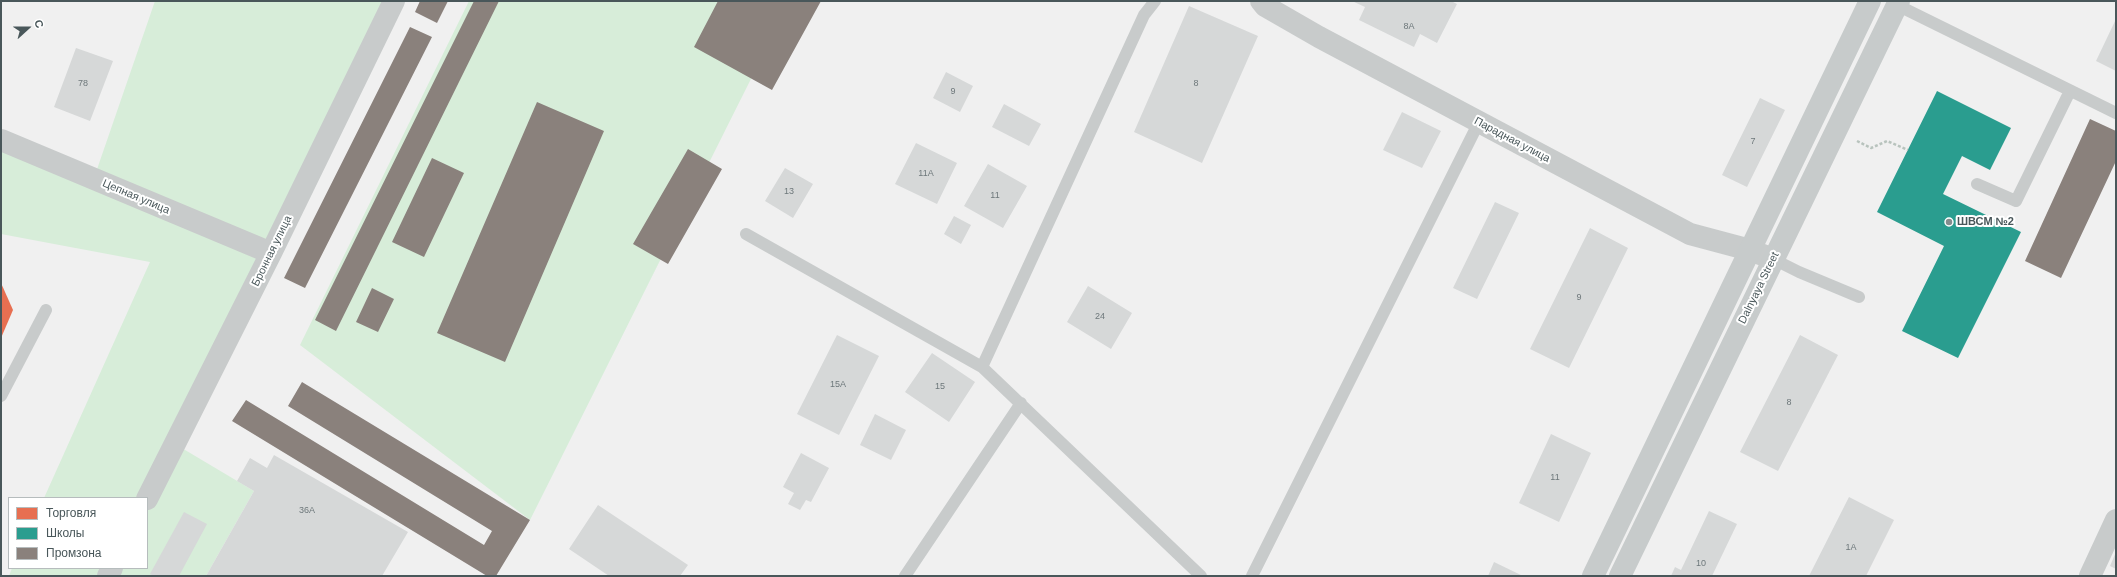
<!DOCTYPE html>
<html>
<head>
<meta charset="utf-8">
<style>
  body { margin:0 }
  #map { position:relative; width:2117px; height:577px; overflow:hidden; background:#f0f0f0; font-family:Helvetica,sans-serif }
  canvas { display:block }
  .frame { position:absolute; inset:0; border:2px solid #49575a; pointer-events:none }
  .legend { position:absolute; left:8px; top:497px; width:140px; height:72px; box-sizing:border-box; background:#fff; border:1px solid #b6bcbd; margin:0; padding:5px 7px; list-style:none; font-size:12px; color:#49575a }
  .legend li { display:flex; align-items:center; gap:8px; height:20px }
  .legend b { width:20px; border:1px solid #b6bcbd }
  .north { position:absolute; left:8px; top:8px; width:40px; height:40px; -webkit-text-stroke:3px #fff; paint-order:stroke; rotate:69deg; font-size:11px; font-weight:700; line-height:16px; text-align:center; color:#49575a }
  .north::after { content:''; display:block; margin:auto; width:14px; height:18px; background:#49575a; clip-path:polygon(50% 0,100% 100%,50% 72%,0 100%) }
</style>
</head>
<body>
<div id="map">
<canvas width="2117" height="577"></canvas>
<div class="frame"></div>
<ul class="legend">
<li><b style="height:11px;background:#e76f51"></b>Торговля</li>
<li><b style="height:11px;background:#2a9d8f"></b>Школы</li>
<li><b style="height:11px;background:#8a817c"></b>Промзона</li>
</ul>
<div class="north">С</div>
</div>
<script>
const ctx = document.querySelector('canvas').getContext('2d');
ctx.lineJoin = 'round';
function fill(path, color) {
  ctx.fillStyle = color;
  ctx.fill(path, 'evenodd');
}
function toPath(rows) {
  const path = new Path2D();
  for (const r of rows) {
    path.moveTo(r[0], r[1]);
    for (let i = 2; i < r.length; i += 2) path.lineTo(r[i], r[i + 1]);
  }
  return path;
}
function stroke(path, color, width, dash) {
  ctx.strokeStyle = color;
  ctx.lineWidth = width;
  ctx.lineCap = dash ? 'butt' : 'round';
  ctx.setLineDash(dash || []);
  ctx.stroke(path);
}
function label(font, color, halo, rows, align = 'center') {
  ctx.font = font + ' Helvetica,sans-serif';
  ctx.lineWidth = 4;
  ctx.setLineDash([]);
  ctx.textBaseline = 'middle';
  ctx.strokeStyle = halo;
  ctx.fillStyle = color;
  for (const [text, x, y, turn = 0] of rows) {
    ctx.save();
    ctx.translate(x, y);
    ctx.rotate((+turn || 0) * Math.PI / 180);
    ctx.textAlign = isNaN(turn) ? turn : align;
    if (halo) ctx.strokeText(text, 0, 0);
    ctx.fillText(text, 0, 0);
    ctx.restore();
  }
}
const green = toPath([
  [155,1,394,1,175,444,254,491,206,576,9,576,12,568,147,568,147,498,44,498,150,262,1,234,1,139,94,178],
  [469,1,790,1,530,520,300,345]
]);
const shops = toPath([
  [1,283,13,310,1,338]
]);
const schools = toPath([
  [1937,91,2011,128,1990,170,1962,156,1943,194,2021,232,1958,358,1902,331,1944,246,1877,212]
]);
const industry = toPath([
  [420,1,448,1,437,23,415,12],
  [474,1,499,1,336,331,315,320],
  [718,1,821,1,772,90,694,47],
  [410,27,432,37,305,288,284,278],
  [537,102,604,131,505,362,437,333],
  [2090,119,2116,131,2116,161,2061,278,2025,261],
  [688,149,722,169,668,264,633,244],
  [432,158,464,173,424,257,392,242],
  [372,288,394,299,378,332,356,322],
  [302,382,530,520,496,576,487,576,232,421,246,400,484,545,492,531,288,406]
]);
const building = toPath([
  [1352,1,1451,1,1457,4,1437,43,1420,34,1414,47,1359,20,1365,7],
  [1189,6,1258,36,1202,163,1134,132],
  [2116,19,2116,71,2096,61],
  [76,48,113,61,90,121,54,107],
  [946,72,973,86,960,112,933,98],
  [1760,98,1785,110,1747,187,1722,175],
  [1004,104,1041,124,1029,146,992,127],
  [1402,112,1441,131,1422,168,1383,150],
  [916,143,957,163,937,204,895,184],
  [988,164,1027,186,1003,228,964,206],
  [785,168,813,184,793,218,765,201],
  [1495,202,1519,213,1477,299,1453,288],
  [954,216,971,225,961,244,944,234],
  [1590,228,1628,248,1569,368,1530,349],
  [1088,286,1132,313,1111,349,1067,322],
  [837,335,879,356,839,435,797,414],
  [1800,335,1838,355,1778,471,1740,452],
  [932,353,975,382,949,422,905,392],
  [875,414,906,430,891,460,860,445],
  [1551,434,1591,453,1559,522,1519,503],
  [801,453,829,468,811,502,806,500,800,510,788,504,794,493,783,487],
  [274,455,408,532,382,576,206,576,254,491,237,481,250,458,267,468],
  [1849,497,1894,520,1866,576,1809,576],
  [598,505,688,565,680,576,609,576,569,549],
  [1709,511,1737,524,1712,576,1671,576,1675,567,1681,570],
  [184,512,207,524,179,576,154,576,150,574],
  [2116,552,2116,569,2110,566],
  [1494,562,1523,576,1488,576]
]);
const path = toPath([
  [1857,141,1871,148,1887,141,1908,150]
]);
const lane = toPath([
  [1155,1,1144,15,982,367,1201,576],
  [1897,5,2116,113],
  [1977,184,2016,201,2070,91],
  [746,234,982,367],
  [1773,259,1799,272,1859,297],
  [1,396,46,310],
  [905,576,1021,403],
  [1252,576,1479,122]
]);
const street = toPath([
  [1261,1,1265,6,1319,37,1690,234,1750,250,1773,259],
  [1,140,271,253],
  [147,499,271,253,394,1],
  [108,576,112,568],
  [2090,576,2116,520]
]);
const secondary = toPath([
  [1593,576,1870,1],
  [1620,576,1899,1]
]);
const markers = [
  [1949,222,4,"#838d8e"]
];
const numberNames = [
  ["8А",1409,27],
  ["78",83,84],
  ["8",1196,84],
  ["9",953,92],
  ["7",1753,142],
  ["11А",926,174],
  ["13",789,192],
  ["11",995,196],
  ["9",1579,298],
  ["24",1100,317],
  ["15А",838,385],
  ["15",940,387],
  ["8",1789,403],
  ["11",1555,478],
  ["36А",307,511],
  ["1А",1851,548],
  ["10",1701,564]
];
const streetNames = [
  ["Парадная улица",1512,140,28],
  ["Цепная улица",136,197,23],
  ["Бронная улица",272,251,-64],
  ["Dalnyaya Street",1759,288,-64]
];
const poiNames = [
  ["ШВСМ №2",1957,222]
];
fill(green, '#d7edd9');
fill(shops, '#e76f51');
fill(schools, '#2a9d8f');
fill(industry, '#8a817c');
fill(building, '#d6d8d8');
stroke(path, '#b8c3bd', 2.5, [3, 2]);
stroke(lane, '#c8cbcb', 12);
stroke(street, '#c8cbcb', 22);
stroke(secondary, '#c7cbcb', 22);
for (const [x, y, r, color] of markers) {
  const dot = new Path2D();
  dot.arc(x, y, r, 0, 2 * Math.PI);
  ctx.fillStyle = color;
  ctx.fill(dot);
  stroke(dot, '#fff', 1.5);
}
label('9px', '#6e787b', null, numberNames);
label('11px', '#49575a', '#fff', streetNames);
label('bold 11px', '#49575a', '#fff', poiNames, 'left');
</script>
</body>
</html>
